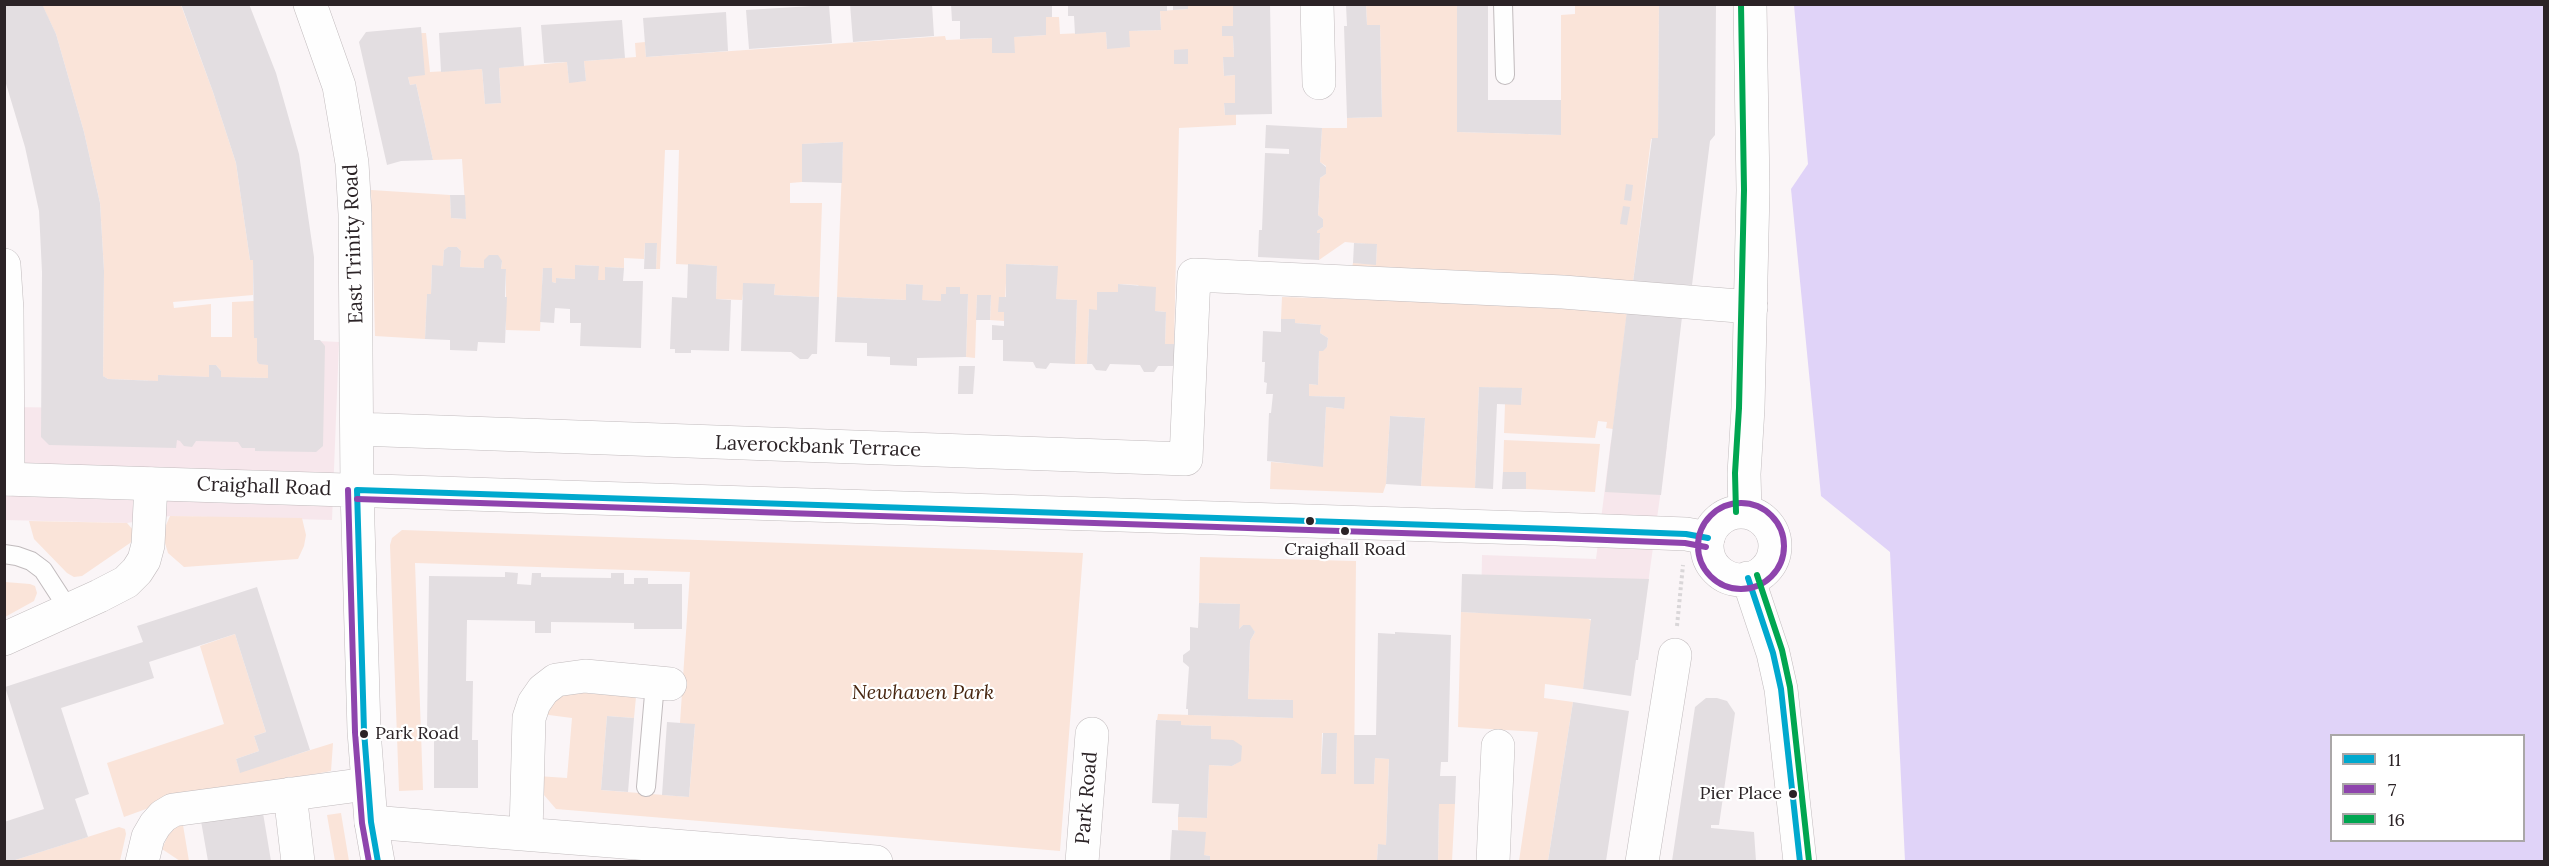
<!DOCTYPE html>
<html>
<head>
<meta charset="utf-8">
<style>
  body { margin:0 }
  #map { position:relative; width:2549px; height:866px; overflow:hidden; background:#faf5f7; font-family:Lora,serif }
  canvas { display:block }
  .frame { position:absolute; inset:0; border:6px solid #2b2326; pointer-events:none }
  .legend { position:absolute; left:2330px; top:734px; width:195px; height:108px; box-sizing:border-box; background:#fff; border:2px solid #aaa7a8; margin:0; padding:8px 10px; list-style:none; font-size:18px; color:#2b2326 }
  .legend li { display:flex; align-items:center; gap:12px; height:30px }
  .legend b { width:30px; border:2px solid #aaa7a8 }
</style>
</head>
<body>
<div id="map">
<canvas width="2549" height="866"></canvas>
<div class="frame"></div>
<ul class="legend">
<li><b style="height:8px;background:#00a9ce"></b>11</li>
<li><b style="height:8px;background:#8e44ad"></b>7</li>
<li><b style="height:8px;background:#00a651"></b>16</li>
</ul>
</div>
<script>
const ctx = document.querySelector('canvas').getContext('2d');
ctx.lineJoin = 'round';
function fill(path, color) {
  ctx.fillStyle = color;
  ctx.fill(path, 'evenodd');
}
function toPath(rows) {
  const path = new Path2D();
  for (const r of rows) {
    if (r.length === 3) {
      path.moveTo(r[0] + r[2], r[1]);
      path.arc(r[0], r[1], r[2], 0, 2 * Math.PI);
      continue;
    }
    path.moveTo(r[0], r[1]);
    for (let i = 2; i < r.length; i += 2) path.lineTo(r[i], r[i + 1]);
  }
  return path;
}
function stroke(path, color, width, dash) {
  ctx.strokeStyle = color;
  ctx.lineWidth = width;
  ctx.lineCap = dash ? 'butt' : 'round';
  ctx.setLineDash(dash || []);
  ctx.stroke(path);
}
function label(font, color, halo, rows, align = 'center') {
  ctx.font = font + ' Lora,serif';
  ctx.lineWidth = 4.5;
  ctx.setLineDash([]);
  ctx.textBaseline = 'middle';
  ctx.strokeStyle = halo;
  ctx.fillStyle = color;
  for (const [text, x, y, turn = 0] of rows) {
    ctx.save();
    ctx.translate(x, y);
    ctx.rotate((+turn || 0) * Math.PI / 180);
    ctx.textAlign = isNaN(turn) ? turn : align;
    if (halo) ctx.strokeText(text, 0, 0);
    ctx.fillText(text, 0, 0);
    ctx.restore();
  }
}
const built = toPath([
  [257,338,339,342,332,520,170,516,127,523,5,520,5,407,98,408,158,375,267,378,257,361],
  [1611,440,1667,446,1643,620,1481,613,1482,555,1596,559]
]);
const green = toPath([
  [1613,4,1659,5,1658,138,1651,139,1633,282,1352,267,1353,263,1376,264,1377,245,1345,242,1319,260,1320,234,1317,233,1317,231,1323,227,1323,219,1318,215,1320,178,1326,174,1326,166,1320,162,1322,128,1347,128,1347,118,1382,117,1380,26,1367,25,1366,5,1457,5,1458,132,1561,135,1561,15,1575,14,1575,6],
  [42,5,181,5,213,92,236,163,250,260,253,260,253,295,173,302,174,308,211,304,211,337,232,337,232,302,254,301,254,337,257,338,257,361,260,364,268,365,268,378,221,377,221,371,216,365,209,365,209,377,159,375,158,381,108,379,103,376,104,271,100,203,84,132,56,34],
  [1188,5,1233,5,1233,26,1222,26,1233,36,1234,57,1223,57,1224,76,1235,75,1235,103,1224,104,1225,115,1236,114,1236,125,1179,128,1174,344,1165,344,1166,312,1155,311,1138,285,1118,284,1118,292,1097,292,1097,310,1089,310,1087,364,1075,364,1077,300,1056,299,1057,266,1007,264,1004,321,990,320,991,295,977,295,975,358,966,357,968,295,960,294,960,287,946,287,946,294,941,294,941,301,922,300,922,285,906,284,906,300,837,297,843,142,803,144,802,182,790,183,790,203,822,203,819,297,774,295,775,285,743,294,742,300,716,299,717,266,676,264,679,150,665,150,660,269,656,269,657,243,645,243,644,259,624,258,624,268,606,267,605,280,598,280,598,266,576,265,575,279,557,278,556,283,552,282,552,269,543,268,540,331,506,330,506,269,501,269,502,261,484,260,484,268,460,267,461,251,457,247,448,247,444,250,443,266,432,266,431,294,427,295,425,339,375,336,371,190,450,195,451,218,466,219,462,159,433,160,416,84,410,85,408,77,421,33,426,33,430,72,482,69,485,104,501,103,499,68,567,62,569,82,586,81,584,61,636,57,635,43,645,42,646,57,945,36,946,40,992,38,993,53,1014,53,1014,37,1046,35,1046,17,1059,17,1060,34,1106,32,1107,48,1129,47,1129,31,1161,30,1160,11,1188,9],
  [1282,297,1480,303,1627,312,1613,429,1606,428,1607,422,1598,421,1595,438,1504,433,1505,404,1521,404,1522,389,1479,387,1475,488,1421,486,1425,418,1390,416,1386,484,1383,493,1270,489,1271,462,1323,466,1326,407,1344,409,1344,397,1309,396,1309,384,1318,385,1319,351,1327,347,1328,338,1320,333,1321,325,1295,323,1295,320,1281,319],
  [1504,440,1600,444,1595,492,1526,489,1526,472,1503,472],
  [170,516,302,518,306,535,304,546,298,559,184,567,168,553,164,540,163,532],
  [29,521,127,523,134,531,133,541,82,576,74,577,67,573,34,539],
  [402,530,1083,553,1060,851,556,809,544,795,537,776,567,778,572,718,541,714,558,696,573,692,636,697,634,718,607,716,601,790,689,797,695,725,680,723,690,572,415,563,423,790,399,791,390,545,392,538],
  [1200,557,1356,561,1354,784,1374,784,1375,758,1389,759,1386,845,1378,845,1377,861,1210,861,1210,856,1204,855,1178,830,1178,817,1207,818,1209,765,1232,766,1240,761,1211,739,1211,726,1181,725,1181,721,1157,720,1158,714,1293,718,1293,700,1248,699,1250,641,1255,632,1249,625,1243,625,1239,629,1239,604,1199,603],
  [1322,733,1337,733,1336,774,1321,774],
  [5,582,30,584,35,586,37,593,34,601,5,617],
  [1461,612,1585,617,1592,621,1583,689,1545,684,1544,698,1573,702,1548,861,1519,861,1538,732,1458,727],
  [235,634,266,732,254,736,259,751,236,759,240,772,333,743,331,771,168,801,124,817,107,763,224,724,200,646],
  [1439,804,1455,804,1452,861,1438,861],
  [341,813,349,861,335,861,327,815],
  [182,819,189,861,180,861,162,849,170,831],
  [119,827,125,829,126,834,120,861,12,861]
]);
const water = toPath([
  [1794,5,2544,5,2544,861,1905,861,1890,552,1821,496,1791,189,1808,164],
  [2332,736,2524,736,2524,840,2332,840]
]);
const building = toPath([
  [4,4,42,4,56,34,84,132,100,203,104,271,103,376,108,379,158,381,158,375,209,377,209,365,216,365,221,371,221,377,268,378,268,365,259,364,257,361,257,338,254,338,253,260,250,260,236,163,213,92,181,4,249,4,276,73,299,154,314,257,314,340,320,340,325,346,323,446,316,452,255,451,255,448,242,448,238,442,196,441,192,447,184,446,180,441,177,440,176,448,49,445,41,437,42,272,39,211,25,147,4,77],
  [850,4,932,4,934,36,853,42],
  [951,4,1052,4,1052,17,1046,17,1046,35,1014,37,1015,53,992,53,992,38,960,39,960,21,952,21],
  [1068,4,1167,4,1167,11,1160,11,1161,30,1129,31,1130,47,1107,49,1106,32,1075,34,1074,16,1068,16],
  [1173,4,1188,4,1188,9,1173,10],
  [1233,4,1270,4,1272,114,1225,115,1224,103,1235,103,1235,75,1224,76,1223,57,1234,57,1233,36,1222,36,1222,26,1233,26],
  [1457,4,1488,4,1488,100,1561,100,1561,135,1457,132],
  [1659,4,1716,4,1715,135,1710,141,1692,285,1633,282,1652,138,1658,138],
  [829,5,832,43,749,49,746,10],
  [1346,5,1366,5,1367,25,1380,25,1382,117,1347,118,1344,26,1347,26],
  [726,12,728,51,646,57,643,18],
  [622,20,625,58,584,61,586,81,569,83,567,62,544,63,541,25],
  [421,27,425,75,408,77,410,85,416,84,433,160,401,161,387,165,359,42,366,32],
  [521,27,524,66,499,68,501,103,485,104,482,69,441,72,439,33],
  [1188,49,1188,64,1174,64,1174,50],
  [1266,125,1322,128,1320,162,1326,167,1326,174,1320,178,1318,215,1323,219,1323,227,1317,231,1317,233,1320,233,1319,260,1258,257,1259,230,1262,230,1265,153,1289,154,1289,149,1265,148],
  [843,142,842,183,802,182,802,144],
  [1626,184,1633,185,1631,201,1624,200],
  [450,195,465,195,466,219,451,218],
  [1623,206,1630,207,1627,225,1620,224],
  [645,243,657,243,656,269,644,269],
  [1354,243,1377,244,1376,265,1353,263],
  [448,247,457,247,461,251,460,267,484,268,484,260,489,255,498,255,502,261,501,269,506,269,505,297,507,297,505,343,478,342,477,351,450,350,450,340,425,339,427,294,431,294,432,265,443,266,444,250],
  [688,264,717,266,716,299,731,300,729,351,691,350,691,353,675,353,675,349,670,349,672,297,687,298],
  [1006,264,1058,266,1056,299,1077,300,1075,364,1050,363,1046,369,1036,368,1033,362,1003,361,1003,340,992,340,992,325,1004,326,1004,312,998,312,999,297,1006,297],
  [575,265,599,266,598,280,605,280,605,267,624,268,623,281,643,281,641,348,580,346,581,323,570,323,570,309,555,308,554,323,540,322,543,268,552,268,552,282,556,283,556,278,575,279],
  [743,283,775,284,774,295,819,297,817,354,812,354,808,359,800,359,791,352,741,351],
  [906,284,923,285,922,300,941,301,941,294,946,294,946,287,960,287,960,294,968,294,966,357,917,358,917,366,890,365,890,357,867,356,867,343,835,342,837,297,906,300],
  [1118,284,1156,287,1155,311,1166,312,1165,344,1174,344,1174,366,1158,366,1154,372,1144,372,1140,365,1110,364,1106,371,1096,370,1092,364,1087,364,1089,309,1097,310,1097,292,1118,292],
  [977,295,991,295,990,320,976,320],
  [1627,310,1682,317,1661,495,1605,492],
  [1281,319,1295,319,1295,323,1321,325,1320,333,1328,338,1327,347,1323,351,1319,351,1318,385,1309,384,1309,396,1345,397,1344,409,1326,407,1323,467,1267,461,1269,413,1271,413,1273,394,1266,394,1267,383,1264,382,1265,362,1262,362,1263,331,1281,332],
  [959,366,975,366,973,394,958,394],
  [1479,387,1522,388,1521,405,1497,404,1493,489,1475,488],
  [1390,416,1425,418,1421,486,1386,484],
  [1503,472,1526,472,1526,489,1502,489],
  [505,572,518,573,517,584,531,585,532,573,541,573,541,577,611,578,611,573,624,573,624,584,634,584,634,578,648,578,648,584,682,584,682,629,634,629,634,623,551,622,551,633,535,633,535,621,467,620,466,681,473,681,472,740,478,740,478,788,434,788,434,728,427,728,429,576,505,577],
  [1462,574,1649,579,1638,660,1636,660,1631,696,1583,689,1591,619,1461,612],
  [257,587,310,750,240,773,236,759,259,751,254,736,266,732,235,634,149,662,154,678,61,708,89,794,75,799,88,837,12,861,4,861,4,822,44,809,5,687,143,642,137,626],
  [1199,603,1240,604,1239,629,1243,625,1250,625,1255,632,1250,641,1248,699,1293,700,1293,718,1188,715,1188,709,1186,709,1189,667,1183,662,1183,655,1190,650,1190,627,1198,628],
  [1395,632,1451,635,1448,762,1441,762,1440,776,1456,776,1455,804,1439,804,1438,861,1377,861,1378,844,1386,845,1389,759,1375,758,1374,784,1354,784,1354,735,1376,735,1378,633,1395,634],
  [1706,698,1717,698,1727,701,1735,713,1719,825,1711,825,1711,828,1754,832,1756,861,1672,861,1695,707],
  [1573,702,1629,711,1606,861,1548,861],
  [607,716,634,718,628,792,601,790],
  [1156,720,1181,721,1181,725,1211,726,1211,739,1233,740,1242,746,1241,761,1232,766,1209,765,1207,818,1178,817,1179,804,1152,803],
  [667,722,695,724,689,797,662,795],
  [1323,733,1337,733,1336,774,1321,774],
  [262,807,271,861,208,861,201,821],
  [1172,830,1206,832,1204,855,1210,856,1210,861,1170,861]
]);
const path = toPath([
  [1677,626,1683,565]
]);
const lane = toPath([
  [1503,4,1505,75],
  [4,554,17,556,31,561,43,570,69,610],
  [646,787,655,683]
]);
const street = toPath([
  [310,4,339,86,352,163,355,214,357,490],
  [1317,4,1319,83],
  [4,265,7,310,8,479],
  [357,429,1186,459,1194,275,1563,292,1751,307],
  [4,639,99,596,126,582,137,571,144,560,148,545,151,484],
  [290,794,298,862],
  [371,822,876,862],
  [526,833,529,718,534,703,543,690,556,680,585,676,670,684],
  [142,862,148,837,155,825,163,816,173,810,367,784],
  [1082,862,1092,734],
  [1493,862,1498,746],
  [1642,862,1675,655]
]);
const secondary = toPath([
  [4,479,1555,529,1686,534,1708,538],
  [357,490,364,731,371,822,378,862]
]);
const primary = toPath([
  [1745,512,1744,474,1748,408,1753,190,1750,4],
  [1741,546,34],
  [1748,578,1773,653,1781,689,1800,862]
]);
const bus1 = toPath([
  [357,490,1555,529,1686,534,1708,538],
  [357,490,364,731,371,822,378,862],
  [1748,578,1773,653,1781,689,1800,862]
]);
const bus2 = toPath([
  [348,490,355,732,362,823,369,862],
  [357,499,1555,538,1685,543,1706,547],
  [1741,546,43]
]);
const bus3 = toPath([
  [1736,512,1735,473,1739,408,1744,190,1741,4],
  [1757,575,1782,650,1790,687,1809,861]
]);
const markers = [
  [1310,521,5,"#2b2326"],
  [1345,531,5,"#2b2326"],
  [364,734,5,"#2b2326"],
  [1793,794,5,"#2b2326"]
];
const busNames = [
  ["Craighall Road",1345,550],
  ["Park Road",375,734,"left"],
  ["Pier Place",1782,794,"right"]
];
const streetNames = [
  ["East Trinity Road",354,244,-92],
  ["Laverockbank Terrace",818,447,2],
  ["Craighall Road",264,487,2],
  ["Park Road",1087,798,-85]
];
const parkNames = [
  ["Newhaven Park",923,693]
];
fill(built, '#f7e7ec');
fill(green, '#fae4d9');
fill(water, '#e0d3f8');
fill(building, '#e3dee1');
stroke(lane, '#c1bbbd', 20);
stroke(street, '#c1bbbd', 34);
stroke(secondary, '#c1bbbd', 34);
stroke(primary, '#c1bbbd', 34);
stroke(path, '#d9d6d8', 4, [3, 3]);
stroke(lane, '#fefefe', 18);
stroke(street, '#fefefe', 33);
stroke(secondary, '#fefefe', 33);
stroke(primary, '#fefefe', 33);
stroke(bus1, '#00a9ce', 6);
stroke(bus2, '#8e44ad', 6);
stroke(bus3, '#00a651', 6);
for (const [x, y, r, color] of markers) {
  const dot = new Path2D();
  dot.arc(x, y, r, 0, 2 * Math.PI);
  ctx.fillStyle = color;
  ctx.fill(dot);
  stroke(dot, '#fff', 2);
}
label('18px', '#2b2326', '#fff', busNames);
label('20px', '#2b2326', '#fff', streetNames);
label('italic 20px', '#472610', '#fff', parkNames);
</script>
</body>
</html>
